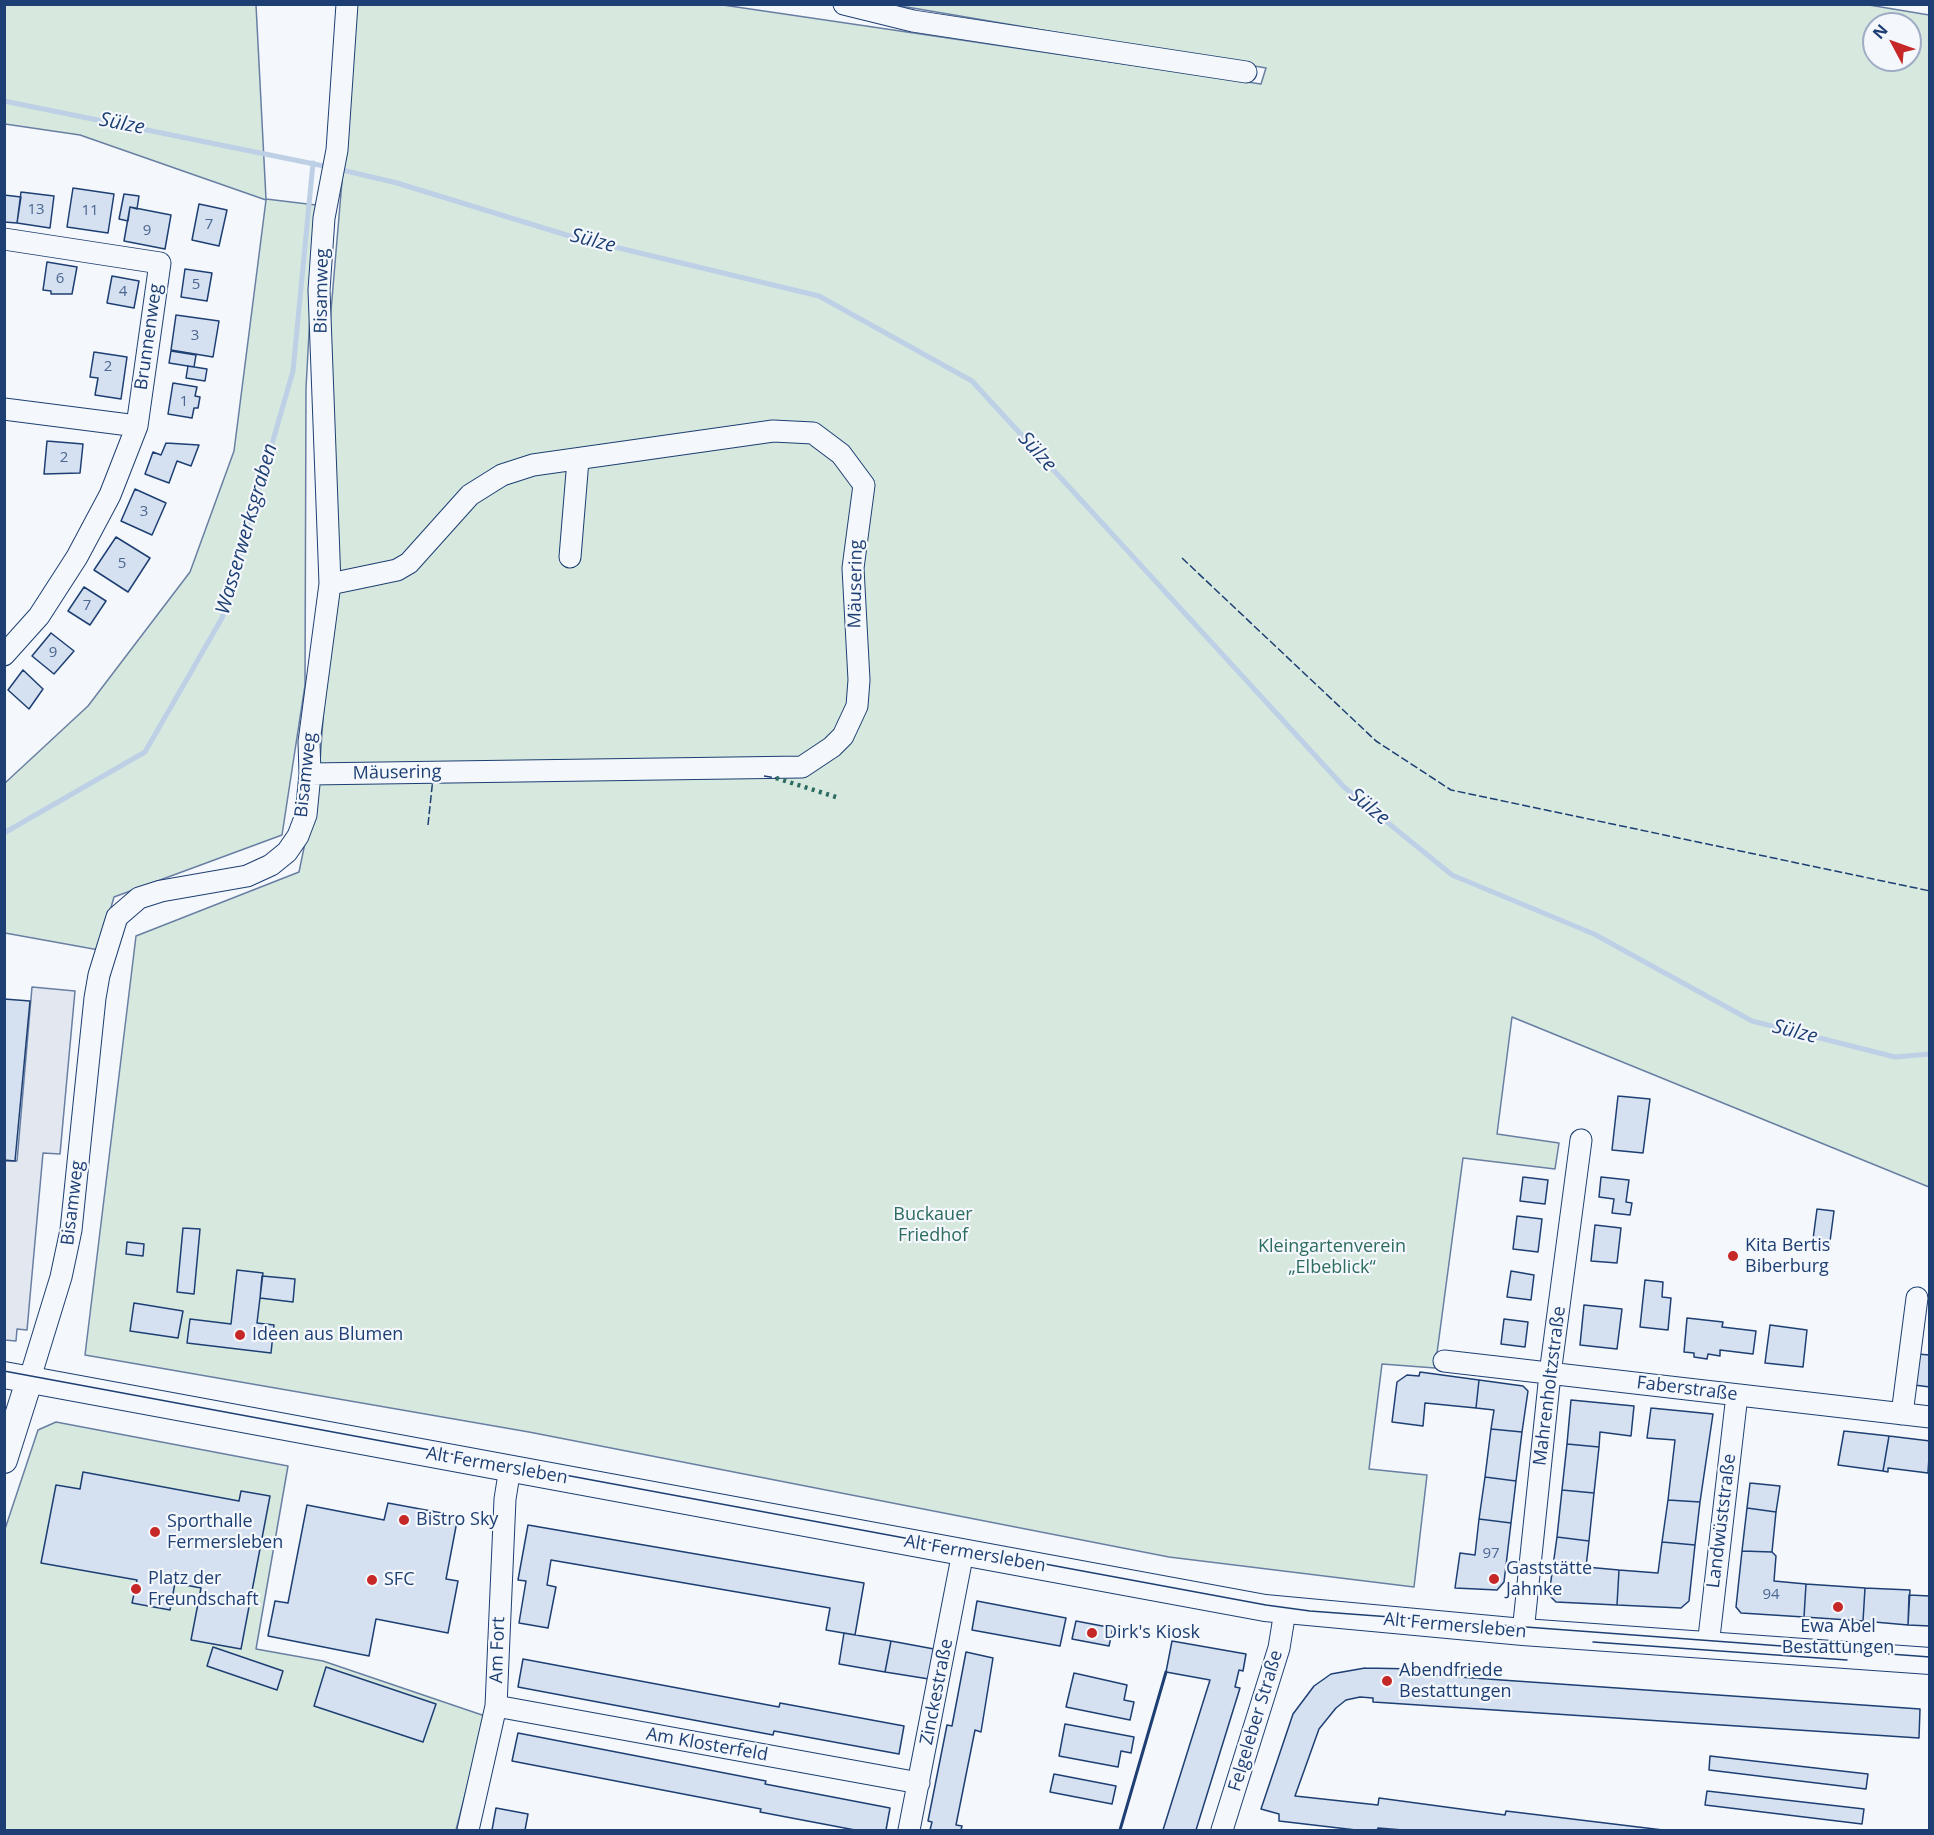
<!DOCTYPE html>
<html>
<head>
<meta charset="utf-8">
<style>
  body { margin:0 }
  #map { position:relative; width:1934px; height:1835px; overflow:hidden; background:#f4f7fb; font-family:"Open Sans",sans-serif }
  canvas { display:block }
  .frame { position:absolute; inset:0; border:6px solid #1d3f73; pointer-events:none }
  .north { position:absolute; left:1862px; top:12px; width:60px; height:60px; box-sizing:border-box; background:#f4f7fb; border:2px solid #9eadc5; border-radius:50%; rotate:311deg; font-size:16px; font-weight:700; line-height:24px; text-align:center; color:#1d3f73 }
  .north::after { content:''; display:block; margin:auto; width:21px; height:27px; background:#c62828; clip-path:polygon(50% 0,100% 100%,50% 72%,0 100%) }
</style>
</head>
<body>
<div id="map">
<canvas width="1934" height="1835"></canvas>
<div class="frame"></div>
<div class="north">N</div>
</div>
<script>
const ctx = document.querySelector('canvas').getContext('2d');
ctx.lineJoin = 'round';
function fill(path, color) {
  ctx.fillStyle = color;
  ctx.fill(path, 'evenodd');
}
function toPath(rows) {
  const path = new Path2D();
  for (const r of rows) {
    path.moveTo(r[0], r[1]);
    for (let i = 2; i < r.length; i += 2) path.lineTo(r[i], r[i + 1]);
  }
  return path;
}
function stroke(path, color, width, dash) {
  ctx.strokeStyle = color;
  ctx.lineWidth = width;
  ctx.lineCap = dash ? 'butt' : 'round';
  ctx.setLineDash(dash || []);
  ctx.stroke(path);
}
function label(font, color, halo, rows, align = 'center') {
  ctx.font = font + ' "Open Sans",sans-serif';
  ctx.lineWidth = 4.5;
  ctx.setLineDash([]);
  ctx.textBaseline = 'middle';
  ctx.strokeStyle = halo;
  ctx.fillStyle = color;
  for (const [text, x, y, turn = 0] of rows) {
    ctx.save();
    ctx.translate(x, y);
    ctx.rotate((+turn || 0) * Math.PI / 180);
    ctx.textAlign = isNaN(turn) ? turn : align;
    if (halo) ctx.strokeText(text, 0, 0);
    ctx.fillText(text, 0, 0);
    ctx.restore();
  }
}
const green = toPath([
  [1863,4,1929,15,1929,1187,1512,1017,1497,1134,1559,1143,1555,1169,1463,1158,1435,1368,1382,1364,1369,1469,1427,1475,1414,1587,1169,1557,529,1432,85,1355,136,936,299,872,319,775,336,540,329,334,357,5,723,5,1261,84,1266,68,895,5,1863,4],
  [1874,24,1910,24,1910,60,1874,60,1874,24],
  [5,5,256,5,266,199,316,205,306,388,305,685,282,835,114,897,99,950,5,933,5,783,88,706,190,572,234,451,266,200,80,135,5,124,5,5],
  [56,1422,288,1466,256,1649,323,1661,485,1716,456,1830,5,1830,5,1529,38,1430,56,1422]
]);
const parking = toPath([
  [32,987,75,991,60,1154,43,1153,27,1330,17,1329,16,1341,5,1340,4,1161,17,1161,32,987]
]);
const stream = toPath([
  [4,101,329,167],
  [338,169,397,183,573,237,819,296,972,381,1344,787,1452,875,1594,934,1752,1021,1895,1057,1930,1054],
  [4,833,145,752,222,618,293,371,313,163]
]);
const building = toPath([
  [73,188,114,194,108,233,67,227,73,188],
  [21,192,54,196,50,228,17,223,21,192],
  [124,194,139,196,137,209,130,207,128,221,119,219,124,194],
  [4,195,21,197,17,223,4,222,4,195],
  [199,204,227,210,219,246,192,240,199,204],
  [130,207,171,215,165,249,124,241,130,207],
  [47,262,77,267,72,294,51,294,51,291,43,290,47,262],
  [185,269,212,273,207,301,181,297,185,269],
  [112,276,139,281,134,308,107,303,112,276],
  [176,315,219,321,213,357,171,350,176,315],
  [171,351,196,355,194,367,169,363,171,351],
  [94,352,127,357,121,399,95,395,98,378,90,377,94,352],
  [188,366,207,369,205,381,186,378,188,366],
  [173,383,197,387,195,396,200,397,198,408,194,408,192,418,168,414,173,383],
  [47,441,83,444,80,473,44,474,47,441],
  [166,443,199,445,191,466,177,461,169,483,145,474,153,452,161,455,166,443],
  [135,489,166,503,152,535,121,521,135,489],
  [116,537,150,558,128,592,94,570,116,537],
  [84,587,106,601,90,625,68,611,84,587],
  [51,633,74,651,54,674,32,656,51,633],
  [23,670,43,689,29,709,8,690,23,670],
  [4,999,30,1001,15,1161,4,1160,4,999],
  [1618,1096,1650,1099,1643,1153,1612,1150,1618,1096],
  [1523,1177,1548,1180,1545,1204,1520,1201,1523,1177],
  [1601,1177,1629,1180,1626,1202,1632,1203,1630,1215,1612,1213,1614,1199,1599,1197,1601,1177],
  [1817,1209,1834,1211,1829,1249,1812,1247,1817,1209],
  [1517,1216,1542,1219,1538,1252,1513,1249,1517,1216],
  [1595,1225,1621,1228,1617,1263,1591,1261,1595,1225],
  [183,1228,200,1229,194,1294,177,1292,183,1228],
  [127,1242,144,1244,143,1256,126,1254,127,1242],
  [237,1270,263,1273,257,1323,274,1325,271,1353,187,1343,190,1319,231,1324,237,1270],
  [1511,1271,1534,1275,1531,1300,1507,1297,1511,1271],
  [262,1276,295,1279,293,1302,260,1298,262,1276],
  [1645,1280,1663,1282,1662,1297,1671,1298,1668,1330,1640,1327,1645,1280],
  [134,1303,183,1311,178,1338,130,1331,134,1303],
  [1584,1305,1622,1309,1617,1349,1580,1345,1584,1305],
  [1687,1318,1723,1322,1722,1327,1756,1331,1753,1354,1720,1350,1720,1356,1708,1354,1707,1359,1694,1357,1694,1353,1684,1352,1687,1318],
  [1504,1319,1528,1322,1525,1347,1501,1344,1504,1319],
  [1770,1325,1807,1330,1803,1367,1765,1363,1770,1325],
  [1917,1354,1930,1355,1930,1387,1914,1385,1917,1354],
  [1420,1372,1479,1380,1476,1408,1425,1403,1423,1426,1392,1422,1397,1382,1407,1375,1419,1376,1420,1372],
  [1479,1380,1523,1386,1528,1391,1522,1432,1491,1429,1494,1410,1476,1408,1479,1380],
  [1571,1400,1634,1406,1631,1436,1600,1432,1599,1447,1567,1444,1571,1400],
  [1651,1408,1713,1414,1700,1502,1668,1500,1675,1440,1647,1438,1651,1408],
  [1491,1429,1522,1432,1516,1481,1485,1477,1491,1429],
  [1844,1431,1889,1436,1883,1471,1838,1465,1844,1431],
  [1889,1436,1930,1441,1928,1473,1888,1468,1888,1472,1883,1471,1889,1436],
  [1567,1444,1599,1447,1594,1493,1562,1490,1567,1444],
  [83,1472,239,1501,241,1491,270,1496,241,1649,191,1640,201,1588,175,1583,170,1610,132,1603,137,1580,41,1563,56,1485,80,1489,83,1472],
  [1485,1477,1516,1481,1511,1523,1479,1519,1485,1477],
  [1750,1483,1780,1486,1776,1512,1747,1508,1750,1483],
  [1562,1490,1594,1493,1589,1541,1557,1537,1562,1490],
  [1668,1500,1700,1502,1695,1545,1662,1542,1668,1500],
  [388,1503,458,1516,446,1579,458,1581,448,1633,376,1619,369,1656,268,1636,275,1601,288,1603,307,1505,384,1520,388,1503],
  [1747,1508,1776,1512,1772,1552,1742,1551,1747,1508],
  [1479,1519,1511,1523,1504,1582,1497,1590,1455,1588,1460,1553,1475,1555,1479,1519],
  [528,1525,864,1583,855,1635,826,1630,830,1608,551,1560,547,1585,556,1587,548,1628,519,1623,526,1581,518,1580,528,1525],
  [1557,1537,1589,1541,1586,1567,1619,1570,1617,1605,1556,1602,1549,1595,1557,1537],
  [1662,1542,1695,1545,1689,1601,1681,1608,1617,1605,1619,1570,1658,1573,1662,1542],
  [1742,1551,1772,1552,1776,1556,1774,1581,1806,1584,1804,1617,1741,1613,1736,1607,1742,1551],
  [1806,1584,1865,1588,1863,1621,1804,1617,1806,1584],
  [1865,1588,1910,1590,1908,1625,1863,1621,1865,1588],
  [1909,1595,1930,1596,1930,1626,1908,1625,1909,1595],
  [977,1601,1066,1618,1060,1646,972,1630,977,1601],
  [1076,1621,1113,1628,1109,1646,1072,1639,1076,1621],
  [844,1633,891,1641,885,1672,839,1664,844,1633],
  [891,1641,934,1649,929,1679,885,1672,891,1641],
  [1172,1641,1246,1654,1243,1671,1239,1670,1235,1687,1240,1688,1196,1830,1163,1830,1210,1680,1166,1672,1172,1641],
  [213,1647,283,1671,277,1690,207,1666,213,1647],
  [966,1652,993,1658,981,1732,975,1730,956,1825,962,1826,961,1830,930,1830,932,1822,928,1821,947,1725,952,1726,966,1652],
  [523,1659,779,1707,780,1703,904,1726,899,1754,774,1731,773,1735,518,1687,523,1659],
  [326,1667,436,1704,423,1742,314,1706,326,1667],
  [1365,1668,1415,1669,1415,1674,1920,1709,1919,1738,1373,1702,1373,1698,1360,1697,1346,1700,1336,1708,1319,1729,1295,1796,1378,1805,1379,1798,1505,1815,1506,1811,1663,1830,1403,1830,1378,1828,1377,1830,1356,1830,1279,1821,1279,1814,1261,1809,1293,1714,1314,1686,1331,1674,1365,1668],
  [1074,1673,1127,1685,1124,1700,1134,1702,1130,1720,1066,1707,1074,1673],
  [1065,1724,1134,1737,1131,1753,1121,1751,1118,1767,1059,1756,1065,1724],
  [518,1733,766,1781,765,1784,890,1808,886,1830,855,1830,760,1812,761,1809,512,1761,518,1733],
  [1710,1756,1868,1774,1866,1789,1709,1770,1710,1756],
  [1054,1774,1116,1786,1112,1804,1050,1792,1054,1774],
  [1707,1791,1864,1809,1862,1824,1705,1805,1707,1791],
  [496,1808,528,1814,525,1830,492,1830,496,1808]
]);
const minor = toPath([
  [844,4,913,21,1246,72],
  [4,239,160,263,137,426,110,495,77,557,39,616,4,655],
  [4,409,137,426],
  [570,557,578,460],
  [310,774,802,767,832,747,843,736,857,706,859,680,853,568,864,485,841,454,813,433,773,431,533,465,502,475,470,495,409,563,397,570,330,584],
  [1444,1361,1930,1417],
  [30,1378,61,1277,71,1230,95,998,99,975,117,917,139,898,161,891,247,876,271,865,287,852,298,836,306,815,310,774,309,742,330,584,319,290,324,218,337,150,347,4],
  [1902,1414,1917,1298],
  [1523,1632,1550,1374,1581,1140],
  [1708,1646,1737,1395],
  [496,1706,919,1783],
  [468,1830,496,1706,505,1499,510,1468],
  [909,1830,963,1552],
  [1222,1830,1279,1648,1285,1611]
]);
const major = toPath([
  [4,1375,1265,1608,1523,1632,1930,1661],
  [4,1460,30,1378]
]);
const tram = toPath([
  [4,1371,1266,1605,1310,1611,1930,1657],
  [1593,1642,1847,1660]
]);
const hedge = toPath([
  [776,778,836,797]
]);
const fence = toPath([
  [1182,558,1376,741,1451,790,1930,891],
  [764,776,776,778],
  [428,825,433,778]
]);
const wall = toPath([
  [1120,1830,1166,1672]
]);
const markers = [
  [1733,1256,6,"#c62828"],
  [240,1335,6,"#c62828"],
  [404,1520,6,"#c62828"],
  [155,1532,6,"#c62828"],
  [1494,1579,6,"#c62828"],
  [372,1580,6,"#c62828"],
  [136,1589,6,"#c62828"],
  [1838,1607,6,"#c62828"],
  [1092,1633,6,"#c62828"],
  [1387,1681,6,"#c62828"]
];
const numberNames = [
  ["13",36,210],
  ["11",90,211],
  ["7",209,225],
  ["9",147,231],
  ["6",60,279],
  ["5",196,285],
  ["4",123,292],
  ["3",195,336],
  ["2",108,367],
  ["1",184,402],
  ["2",64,458],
  ["3",144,512],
  ["5",122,564],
  ["7",87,606],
  ["9",53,653],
  ["97",1491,1554],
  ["94",1771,1595]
];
const streetNames = [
  ["Bisamweg",322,291,-89],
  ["Brunnenweg",149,337,-82],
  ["Mäusering",856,584,-89],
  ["Mäusering",397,773,-1],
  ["Bisamweg",306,775,-84],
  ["Bisamweg",73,1203,-83],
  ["Mahrenholtzstraße",1550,1386,-83],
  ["Faberstraße",1687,1389,7],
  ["Alt Fermersleben",497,1466,10],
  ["Landwüststraße",1722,1521,-83],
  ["Alt Fermersleben",975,1554,10],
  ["Alt Fermersleben",1455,1626,5],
  ["Am Fort",498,1650,-88],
  ["Zinckestraße",937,1692,-79],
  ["Felgeleber Straße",1256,1721,-73],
  ["Am Klosterfeld",707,1745,10]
];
const parkNames = [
  ["Buckauer",933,1215],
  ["Friedhof",933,1236],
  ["Kleingartenverein",1332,1247],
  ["„Elbeblick“",1332,1268]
];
const poiNames = [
  ["Kita Bertis",1745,1246],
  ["Biberburg",1745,1267],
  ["Ideen aus Blumen",252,1335],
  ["Bistro Sky",416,1520],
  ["Sporthalle",167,1522],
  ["Fermersleben",167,1543],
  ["Gaststätte",1506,1569],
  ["Jahnke",1506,1590],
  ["Platz der",148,1579],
  ["Freundschaft",148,1600],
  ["SFC",384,1580],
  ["Ewa Abel",1838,1627,"center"],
  ["Bestattungen",1838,1648,"center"],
  ["Dirk's Kiosk",1104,1633],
  ["Abendfriede",1399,1671],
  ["Bestattungen",1399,1692]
];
const waterNames = [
  ["Sülze",122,124,11],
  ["Sülze",593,241,14],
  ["Sülze",1037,452,48],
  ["Wasserwerksgraben",247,529,-74],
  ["Sülze",1369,807,39],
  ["Sülze",1795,1032,14]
];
fill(green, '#d7e8df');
stroke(green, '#687fa3', 1.5);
fill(parking, '#e3e8f0');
stroke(parking, '#687fa3', 1.5);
stroke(stream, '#bed0e5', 5);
fill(building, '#d5e0f0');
stroke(building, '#1d3f73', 1.5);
stroke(minor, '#1d3f73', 23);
stroke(major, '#1d3f73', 28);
stroke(minor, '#f4f7fb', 21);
stroke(major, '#f4f7fb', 26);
stroke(tram, '#1d3f73', 1.5);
stroke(hedge, '#2c6c60', 4.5, [3, 4.5]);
stroke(fence, '#1d3f73', 1.5, [8, 3]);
stroke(wall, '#1d3f73', 3);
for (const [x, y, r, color] of markers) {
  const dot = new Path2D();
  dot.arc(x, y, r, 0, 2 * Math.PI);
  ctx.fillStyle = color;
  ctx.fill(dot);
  stroke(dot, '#f4f7fb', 2);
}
label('15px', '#4b6792', null, numberNames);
label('18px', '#1d3f73', '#f4f7fb', streetNames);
label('18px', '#2c6c60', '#f4f7fb', parkNames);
label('18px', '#1d3f73', '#f4f7fb', poiNames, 'left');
label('italic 20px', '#1d3f73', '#f4f7fb', waterNames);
</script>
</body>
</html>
